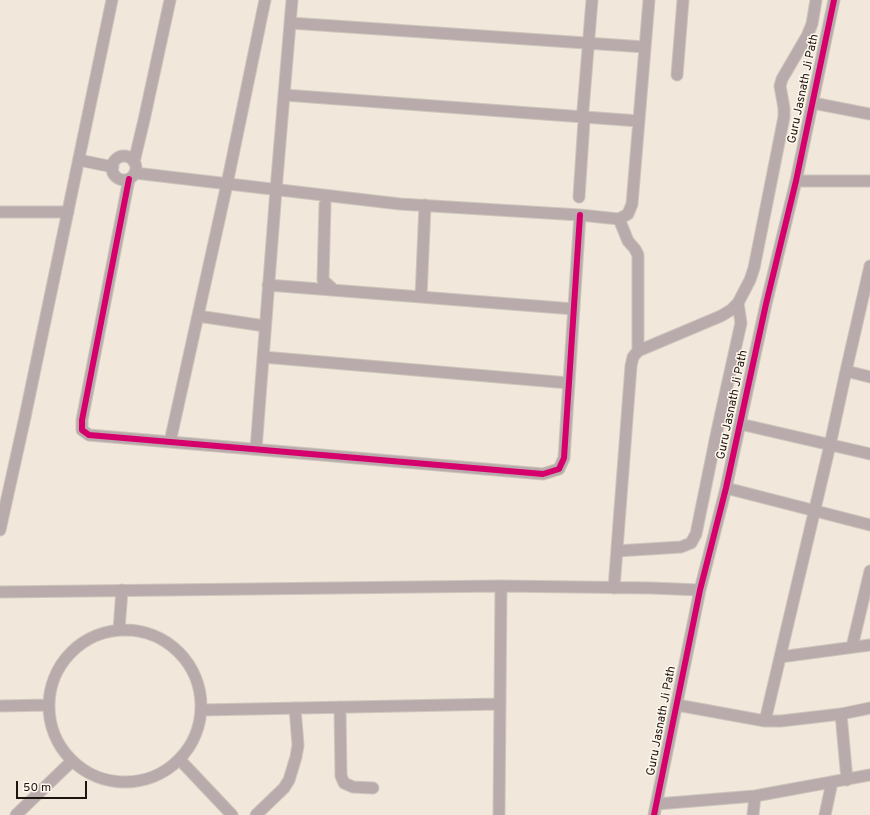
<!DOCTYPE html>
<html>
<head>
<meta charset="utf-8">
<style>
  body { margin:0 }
  #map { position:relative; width:870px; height:815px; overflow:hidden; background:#f1e7db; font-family:Overpass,sans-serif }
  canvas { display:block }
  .scale { position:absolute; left:16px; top:781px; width:71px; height:18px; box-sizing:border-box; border:2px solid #1c160e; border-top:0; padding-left:5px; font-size:12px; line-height:14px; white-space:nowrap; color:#1c160e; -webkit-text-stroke:3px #fff7ee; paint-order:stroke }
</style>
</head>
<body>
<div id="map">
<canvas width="870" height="815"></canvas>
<div class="scale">50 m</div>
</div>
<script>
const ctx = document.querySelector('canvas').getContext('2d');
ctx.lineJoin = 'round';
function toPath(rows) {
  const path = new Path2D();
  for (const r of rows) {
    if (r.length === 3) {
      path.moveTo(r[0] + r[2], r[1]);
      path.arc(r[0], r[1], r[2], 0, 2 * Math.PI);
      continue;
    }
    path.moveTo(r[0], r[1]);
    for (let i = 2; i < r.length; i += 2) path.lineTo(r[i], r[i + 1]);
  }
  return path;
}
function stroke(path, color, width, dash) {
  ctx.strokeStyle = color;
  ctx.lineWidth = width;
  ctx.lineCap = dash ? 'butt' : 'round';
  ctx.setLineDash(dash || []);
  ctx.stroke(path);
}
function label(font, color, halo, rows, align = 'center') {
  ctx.font = font + ' Overpass,sans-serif';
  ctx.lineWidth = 3;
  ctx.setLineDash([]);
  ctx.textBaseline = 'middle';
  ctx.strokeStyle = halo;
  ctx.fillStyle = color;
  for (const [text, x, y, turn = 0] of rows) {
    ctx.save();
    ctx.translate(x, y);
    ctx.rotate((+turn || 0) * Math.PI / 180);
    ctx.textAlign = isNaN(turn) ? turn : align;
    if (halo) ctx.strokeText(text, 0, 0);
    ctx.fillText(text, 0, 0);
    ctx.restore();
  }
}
const minor = toPath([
  [290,23,645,47],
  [677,75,683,0],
  [284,95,639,121],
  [813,103,870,114],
  [124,168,12],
  [79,160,113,167],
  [134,162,144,120,170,0],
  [135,173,400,204,580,215,619,219,628,214,632,204,649,0],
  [129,179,82,420,82,430,89,435,543,474,559,469,564,458,580,215],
  [796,181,870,181],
  [579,197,584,121,583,110,592,0],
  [325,204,323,280,334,290],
  [0,212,68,212],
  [619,219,628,241,635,249,638,255,638,351],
  [268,285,574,309],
  [421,297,425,205],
  [198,316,265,326],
  [263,357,569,383],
  [846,371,870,377],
  [740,424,870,454],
  [170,442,227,184,265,0],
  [256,449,276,190,292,0],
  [726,488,870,525],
  [0,530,25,417,112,0],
  [617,551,681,547,691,543,696,534,717,431,741,323,738,303],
  [614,588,631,366,633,357,638,351,721,316,731,310,738,303,750,280,754,268,784,117,784,108,780,86,782,79,807,36,812,24,816,0],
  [0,592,501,586,651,588,700,590],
  [125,706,76],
  [119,630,122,590],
  [852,647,870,571],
  [780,657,870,645],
  [677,705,765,721,781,721,841,714,870,708],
  [0,706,49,705],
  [340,707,341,776,344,783,353,787,373,788],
  [202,710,499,704],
  [841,714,847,780],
  [765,721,830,445,846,371,870,266],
  [180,760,232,815],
  [657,804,755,796,870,775],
  [16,815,72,761],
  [256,815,284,788,289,780,296,757,298,745,295,708],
  [499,815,501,586],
  [654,815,700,590,726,488,766,304,796,181,834,0],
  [753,815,755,796],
  [825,815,832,782]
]);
const cycleway = toPath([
  [129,179,82,420,82,430,89,435,543,474,559,469,564,458,580,215],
  [654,815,700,590,726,488,766,304,796,181,834,0]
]);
const streetNames = [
  ["Guru Jasnath Ji Path",804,89,-78],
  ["Guru Jasnath Ji Path",733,405,-78],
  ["Guru Jasnath Ji Path",662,721,-79]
];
stroke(minor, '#cdc6bc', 13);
stroke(minor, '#b9abab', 11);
stroke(cycleway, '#d6006c', 6);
label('12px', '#1c160e', '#fff7ee', streetNames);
</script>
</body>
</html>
